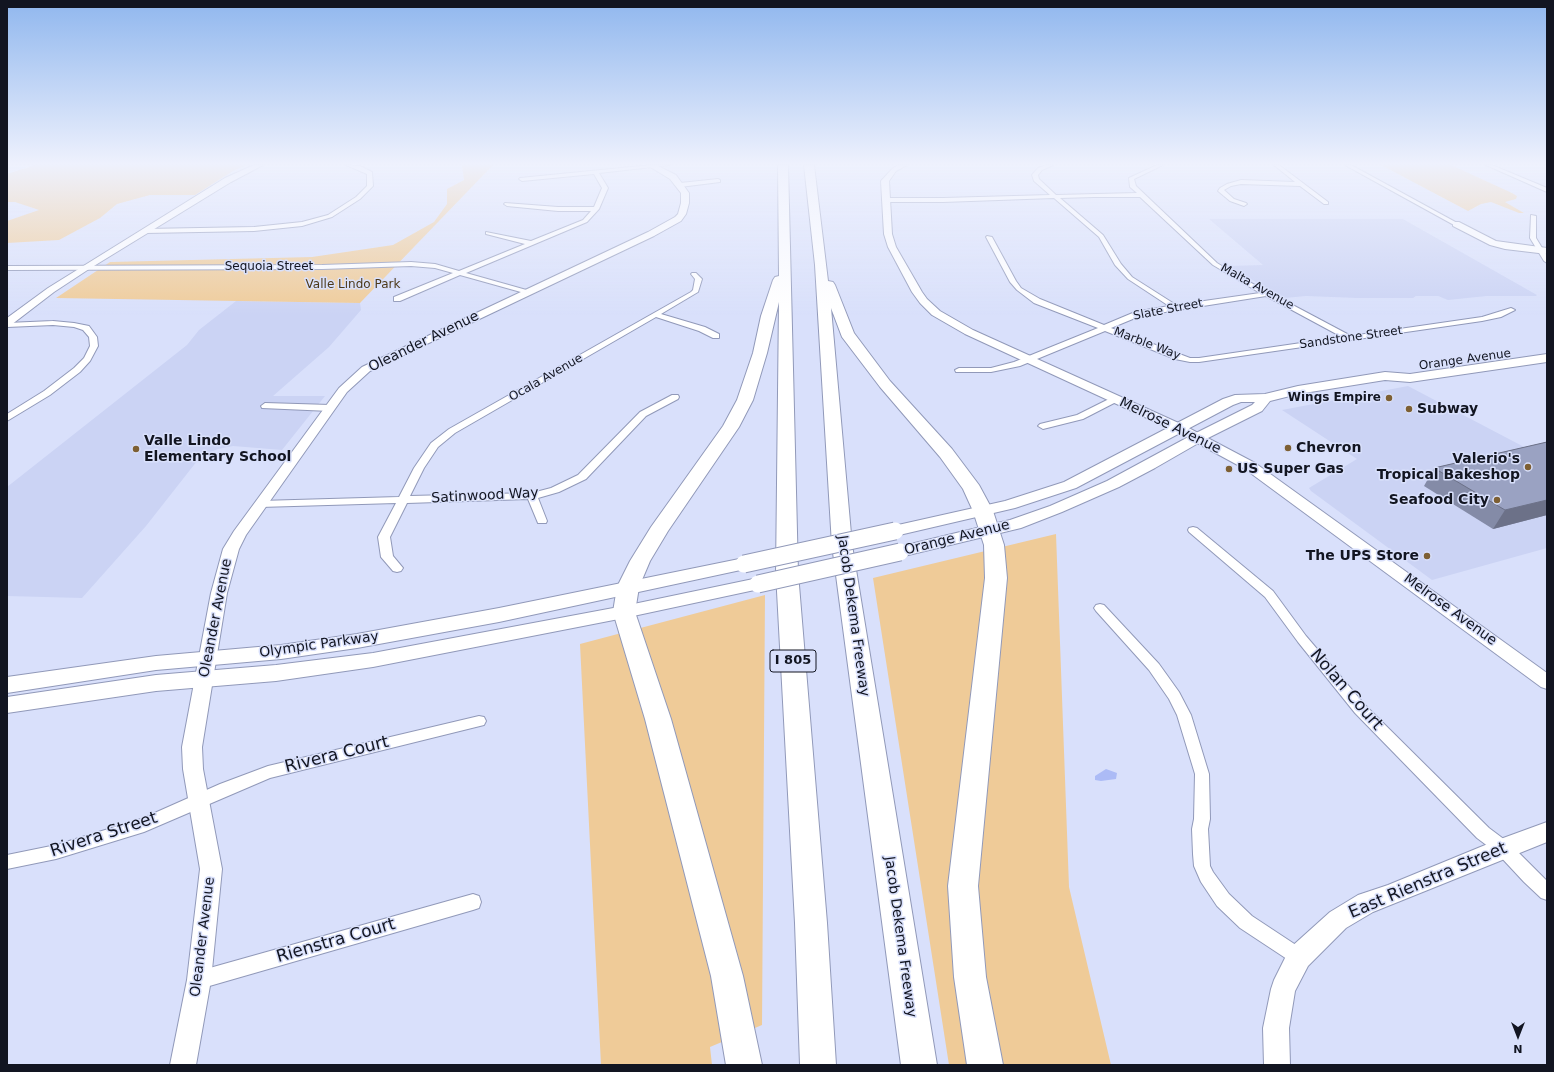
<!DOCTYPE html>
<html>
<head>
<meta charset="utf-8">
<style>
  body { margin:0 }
  #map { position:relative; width:1554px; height:1072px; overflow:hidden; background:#d9e0fb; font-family:"DejaVu Sans",sans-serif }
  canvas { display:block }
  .frame { position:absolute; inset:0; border:8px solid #121521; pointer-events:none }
  .north { position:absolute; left:1498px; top:1016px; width:40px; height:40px; -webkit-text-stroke:3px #d9e0fb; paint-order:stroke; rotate:180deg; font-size:11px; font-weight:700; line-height:16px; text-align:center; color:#121521 }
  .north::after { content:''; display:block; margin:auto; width:14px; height:18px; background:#121521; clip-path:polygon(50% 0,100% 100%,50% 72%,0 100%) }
</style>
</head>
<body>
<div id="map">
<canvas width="1554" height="1072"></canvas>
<div class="frame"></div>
<div class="north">N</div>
</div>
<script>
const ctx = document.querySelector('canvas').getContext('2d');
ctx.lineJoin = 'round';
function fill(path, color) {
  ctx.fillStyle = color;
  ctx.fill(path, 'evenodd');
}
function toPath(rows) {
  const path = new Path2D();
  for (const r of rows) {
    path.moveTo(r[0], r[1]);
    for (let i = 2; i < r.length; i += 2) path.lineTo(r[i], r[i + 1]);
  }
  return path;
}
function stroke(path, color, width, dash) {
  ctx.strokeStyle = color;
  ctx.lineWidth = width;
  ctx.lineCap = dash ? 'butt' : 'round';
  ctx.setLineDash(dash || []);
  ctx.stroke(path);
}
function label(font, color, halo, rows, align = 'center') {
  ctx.font = font + ' "DejaVu Sans",sans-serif';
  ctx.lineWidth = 3;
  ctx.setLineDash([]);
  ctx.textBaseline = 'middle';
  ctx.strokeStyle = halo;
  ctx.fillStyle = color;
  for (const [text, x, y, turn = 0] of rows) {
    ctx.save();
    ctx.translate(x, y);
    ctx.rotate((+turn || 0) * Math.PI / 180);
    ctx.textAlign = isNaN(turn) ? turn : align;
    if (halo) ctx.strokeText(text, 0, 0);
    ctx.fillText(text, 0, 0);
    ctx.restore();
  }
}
const built = toPath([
  [1209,219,1403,219,1537,295,1536,296,1487,296,1448,300,1438,296,1416,296,1413,298,1356,298,1306,296,1285,298,1227,266,1263,265],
  [236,301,360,303,361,310,329,347,273,396,325,396,282,450,233,446,218,449,201,456,146,526,82,598,7,596,7,487,187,345,199,330],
  [1408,386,1547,459,1547,548,1432,580,1311,491,1309,488,1357,459,1282,410]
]);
const green = toPath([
  [35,165,247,165,233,171,195,195,150,195,117,204,100,218,59,240,7,243,7,221,39,210,15,202,7,202,7,174],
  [462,165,493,165,360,303,56,298,110,262,312,257,393,245,434,222,447,204,447,189,464,180],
  [1381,165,1451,165,1512,193,1517,196,1516,199,1505,202,1524,213,1519,213,1491,202,1481,204,1468,211],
  [1056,534,1069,887,1111,1065,949,1065,873,578],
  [765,595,762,1025,710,1047,712,1065,601,1065,580,644]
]);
const water = toPath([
  [1106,769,1117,773,1116,779,1101,781,1095,780,1095,776]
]);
const street = toPath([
  [346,165,360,166,372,172,373,186,360,199,332,217,302,226,254,231,145,233,142,231,145,229,254,227,302,222,328,215,356,197,367,186,367,174,346,165],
  [651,165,670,165,599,173,608,188,599,209,587,222,466,273,530,291,530,293,528,294,460,275,400,301,394,301,394,297,453,273,435,268,411,266,322,269,7,270,7,266,322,265,411,262,435,264,459,271,525,244,486,234,486,232,531,241,583,220,591,211,558,211,507,206,504,204,505,203,558,207,594,207,602,188,594,174,522,181,519,179,520,178,651,165],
  [1046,165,1053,165,1042,170,1038,175,1039,179,1056,195,1137,193,1130,187,1129,178,1157,165,1163,165,1134,179,1136,186,1217,263,1238,276,1351,336,1482,317,1511,308,1515,310,1501,317,1482,321,1199,362,1190,362,1175,359,1105,331,1020,366,991,372,956,372,955,370,959,368,991,368,1014,362,1098,328,1034,303,1017,290,1010,282,986,237,987,236,992,237,1016,281,1021,288,1040,299,1104,325,1135,312,1169,306,1128,279,1115,265,1099,237,1054,198,943,202,885,202,882,200,885,198,943,198,1050,195,1034,181,1032,175,1038,168,1046,165],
  [1094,197,1140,197,1213,265,1260,293,1176,305,1132,277,1121,264,1103,235,1060,198,1094,197],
  [1266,296,1342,337,1199,358,1190,358,1111,328,1140,316,1266,296],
  [1274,165,1279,165,1328,202,1328,204,1324,204,1300,186,1241,184,1231,186,1224,190,1234,199,1246,203,1247,204,1244,206,1230,201,1218,191,1220,188,1227,184,1241,180,1295,182,1274,165],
  [1345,165,1351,165,1459,224,1454,225,1345,165],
  [1486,165,1492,165,1547,188,1547,192,1486,165],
  [718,179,720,180,720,182,680,187,677,185,680,183,718,179],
  [1531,215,1536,216,1536,238,1547,256,1547,263,1544,261,1530,238,1531,215],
  [692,273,696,273,702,279,698,292,661,314,705,327,719,334,719,338,713,338,699,331,656,317,455,433,438,447,424,468,410,496,532,493,551,488,578,475,640,412,672,395,678,395,679,397,678,399,646,416,586,479,559,492,538,498,547,521,546,523,538,523,528,499,407,503,390,537,393,556,403,568,401,571,397,572,393,571,381,557,378,537,396,503,260,507,255,504,260,501,399,497,414,468,431,443,449,429,691,292,693,290,695,279,691,274,692,273],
  [53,321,74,323,89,326,97,337,98,346,90,361,80,372,50,395,7,421,7,414,44,391,74,368,84,358,90,346,89,337,83,330,74,327,53,325,7,327,7,323,53,321],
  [1115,396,1118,397,1119,399,1118,401,1083,419,1043,429,1038,426,1040,424,1077,415,1115,396],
  [265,403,330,405,334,408,330,411,262,408,261,406,265,403],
  [1193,527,1197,528,1273,591,1306,636,1365,705,1489,828,1509,843,1547,881,1547,900,1541,898,1524,882,1497,853,1477,838,1355,713,1298,642,1265,597,1189,532,1188,530,1189,528,1193,527],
  [1100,604,1104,605,1159,664,1179,692,1191,715,1209,774,1210,819,1208,829,1210,866,1213,872,1229,894,1252,916,1305,951,1308,957,1305,963,1299,966,1293,963,1240,928,1217,906,1201,882,1194,866,1193,854,1192,829,1194,819,1195,774,1177,715,1169,699,1149,670,1096,611,1094,608,1096,605,1100,604],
  [479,716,484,717,486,721,484,725,270,778,144,832,56,859,7,869,7,855,56,845,141,819,220,784,268,766,479,716],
  [473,894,479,896,481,902,479,908,473,910,199,989,193,986,190,980,193,974,199,971,473,894]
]);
const secondary = toPath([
  [254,165,263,165,231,182,89,269,54,292,11,325,7,326,7,318,48,288,225,178,254,165],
  [647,165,656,165,676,175,689,193,689,203,686,214,681,221,654,236,370,371,347,392,246,535,239,549,227,593,202,747,203,769,222,869,211,980,196,1065,170,1065,187,980,200,869,183,769,182,747,211,593,223,549,234,531,339,388,362,367,648,232,675,217,678,214,681,203,681,193,670,179,647,165],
  [898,165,907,165,896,171,889,181,892,234,896,247,922,292,927,299,940,311,973,330,1183,425,1255,463,1547,673,1547,689,1541,687,1245,469,1175,431,965,334,932,315,920,303,912,292,888,247,884,234,881,181,892,169,898,165],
  [1453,222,1459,222,1496,241,1547,248,1547,254,1505,249,1490,245,1453,226,1453,222],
  [1547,822,1547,842,1373,912,1346,928,1308,966,1295,991,1289,1028,1290,1065,1264,1065,1263,1028,1271,989,1274,980,1290,948,1330,912,1358,895,1388,885,1495,841,1547,822]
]);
const primary = toPath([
  [1547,354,1547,362,1410,382,1385,380,1298,394,1270,401,1262,411,1202,441,1155,468,1119,487,1062,512,1021,528,900,557,894,556,891,552,894,548,1010,520,1050,506,1107,481,1192,435,1252,405,1255,402,1241,402,1233,405,1076,488,1015,508,895,536,889,535,887,531,889,527,1005,501,1064,482,1223,399,1235,395,1265,394,1298,386,1385,372,1410,374,1547,354],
  [744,558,750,560,753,564,750,568,499,622,357,648,281,659,156,670,7,693,7,677,156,656,281,645,357,634,499,608,744,558],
  [758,578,764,580,767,584,764,588,624,618,373,667,276,681,156,691,7,713,7,697,156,675,276,665,373,653,624,606,758,578]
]);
const highway = toPath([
  [778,165,788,165,798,573,827,923,836,1065,800,1065,795,923,776,573,779,302,767,353,753,400,739,427,668,531,650,561,639,587,635,612,671,719,743,976,762,1065,726,1065,711,976,645,719,613,612,617,587,630,561,651,527,723,426,737,400,753,353,761,316,773,280,775,277,779,276,778,165],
  [804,165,814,165,828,281,833,282,835,285,854,333,890,381,952,449,979,485,993,511,1004,545,1007,578,978,886,986,977,1003,1065,967,1065,954,977,948,886,985,578,984,545,973,511,963,489,940,457,880,387,842,337,831,308,852,545,937,1065,901,1065,832,545,815,265,804,165]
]);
const primaryBridge = toPath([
  [744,564,895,531],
  [758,584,900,552]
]);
const wall = toPath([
  [1547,442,1547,515,1493,529,1424,486,1434,468]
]);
const shadedWall = toPath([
  [1547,500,1547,515,1493,529,1505,510]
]);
const building = toPath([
  [1547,442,1547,500,1505,510,1434,468,1547,442]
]);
const markers = [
  [1389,398,4,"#7d5f33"],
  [1409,409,4,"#7d5f33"],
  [1288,448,4,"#7d5f33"],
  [136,449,4,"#7d5f33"],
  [1528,467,4,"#7d5f33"],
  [1229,469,4,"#7d5f33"],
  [1497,500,4,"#7d5f33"],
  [1427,556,4,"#7d5f33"]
];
const farStreetnames = [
  ["Sequoia Street",269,267],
  ["Malta Avenue",1257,287,29],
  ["Slate Street",1168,310,-11],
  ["Sandstone Street",1351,338,-8],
  ["Marble Way",1147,344,21],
  ["Orange Avenue",1465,360,-8],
  ["Ocala Avenue",546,378,-30]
];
const farParknames = [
  ["Valle Lindo Park",353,285]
];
const farPoinames = [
  ["Wings Empire",1381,398]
];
const shields = [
  [793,661,46]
];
const shieldNames = [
  ["I 805",793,661]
];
const streetNames = [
  ["Oleander Avenue",424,342,-26],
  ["Melrose Avenue",1170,426,26],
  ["Satinwood Way",485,496,-3],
  ["Orange Avenue",957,538,-14],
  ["Melrose Avenue",1450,610,36],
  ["Jacob Dekema Freeway",853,616,82],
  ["Oleander Avenue",216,618,-79],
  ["Olympic Parkway",319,645,-8],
  ["Oleander Avenue",203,937,-83],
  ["Jacob Dekema Freeway",900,937,82]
];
const poiNames = [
  ["Subway",1417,409],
  ["Valle Lindo",144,441],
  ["Elementary School",144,457],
  ["Chevron",1296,448],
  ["Valerio's",1520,459,"right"],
  ["Tropical Bakeshop",1520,475,"right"],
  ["US Super Gas",1237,469],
  ["Seafood City",1489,500,"right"],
  ["The UPS Store",1419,556,"right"]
];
const nearStreetnames = [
  ["Nolan Court",1346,690,49],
  ["Rivera Court",337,755,-14],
  ["Rivera Street",104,835,-18],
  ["East Rienstra Street",1428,881,-23],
  ["Rienstra Court",336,941,-16]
];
fill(built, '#cbd3f4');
fill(green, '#efcb98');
fill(water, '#acbbf6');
stroke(street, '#9199b9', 2);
stroke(secondary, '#9199b9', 2);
stroke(primary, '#9199b9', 2);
stroke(highway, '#9199b9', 2);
fill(street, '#fff');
fill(secondary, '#fff');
fill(primary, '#fff');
fill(highway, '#fff');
stroke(primaryBridge, '#9199b9', 19, []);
stroke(primaryBridge, '#fff', 17);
fill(wall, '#848ba7');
fill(shadedWall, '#6c7188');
fill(building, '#9aa2c2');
stroke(building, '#6c7188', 1);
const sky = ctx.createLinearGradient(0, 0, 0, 315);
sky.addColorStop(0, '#90b7ee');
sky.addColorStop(0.52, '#eef1fd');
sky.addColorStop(1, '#eef1fd00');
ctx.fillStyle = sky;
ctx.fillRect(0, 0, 1554, 315);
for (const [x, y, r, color] of markers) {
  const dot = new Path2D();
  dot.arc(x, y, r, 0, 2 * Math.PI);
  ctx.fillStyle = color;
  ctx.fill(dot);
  stroke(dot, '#d9e0fb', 1.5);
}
label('12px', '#121521', '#d9e0fb', farStreetnames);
label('12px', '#4d3919', '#d9e0fb', farParknames);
label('bold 12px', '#121521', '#d9e0fb', farPoinames, 'right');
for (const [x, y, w] of shields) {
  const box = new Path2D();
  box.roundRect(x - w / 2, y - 11, w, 22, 3);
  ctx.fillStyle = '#d9e0fb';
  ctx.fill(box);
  stroke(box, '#121521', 1);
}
label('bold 13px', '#121521', null, shieldNames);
label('14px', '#121521', '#d9e0fb', streetNames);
label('bold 14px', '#121521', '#d9e0fb', poiNames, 'left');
label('17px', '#121521', '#d9e0fb', nearStreetnames);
</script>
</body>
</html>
